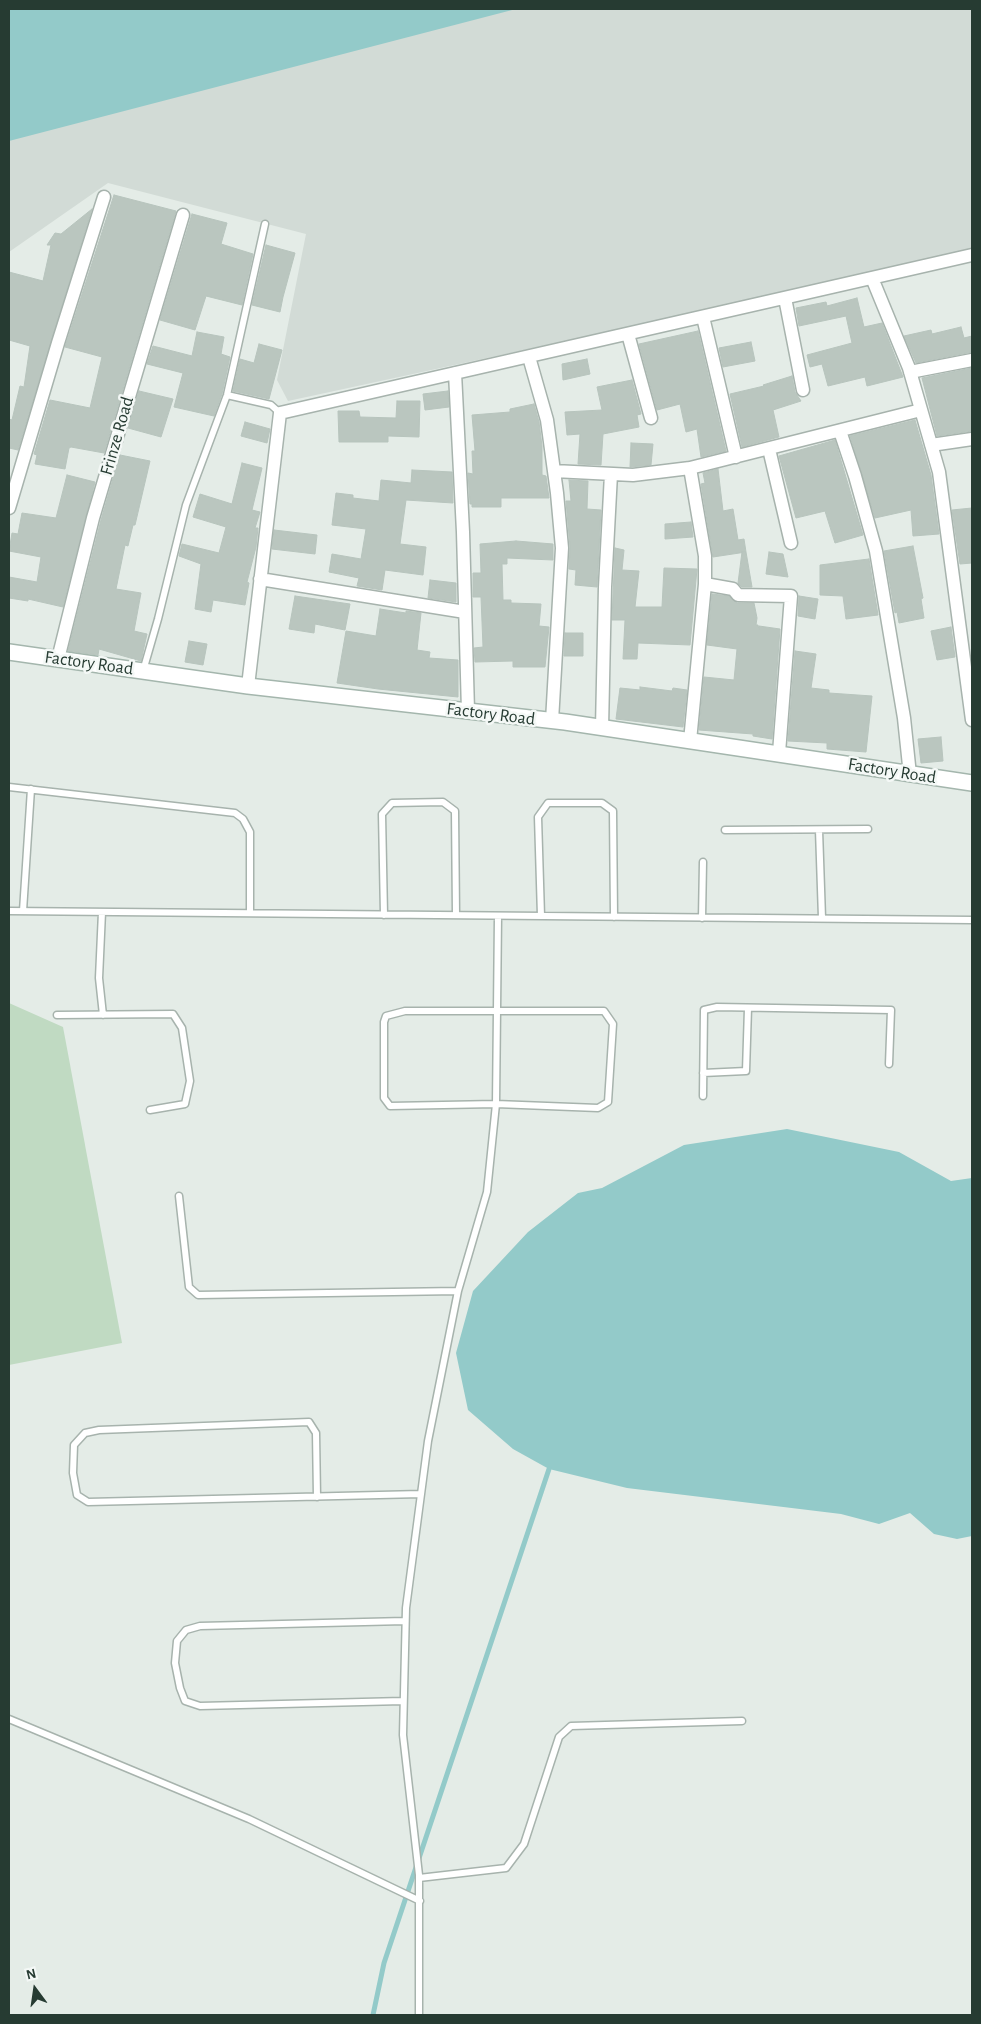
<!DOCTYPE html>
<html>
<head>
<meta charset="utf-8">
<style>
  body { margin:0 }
  #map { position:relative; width:981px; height:2024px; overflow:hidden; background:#e4ece7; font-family:"Alegreya Sans",sans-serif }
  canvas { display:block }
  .frame { position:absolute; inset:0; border:10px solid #263b32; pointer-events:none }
  .north { position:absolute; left:10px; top:1964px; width:50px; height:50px; -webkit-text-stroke:4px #f4f8f6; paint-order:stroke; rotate:346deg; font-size:14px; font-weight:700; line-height:20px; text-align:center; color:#263b32 }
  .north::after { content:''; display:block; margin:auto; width:18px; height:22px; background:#263b32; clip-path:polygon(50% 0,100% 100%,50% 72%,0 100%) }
</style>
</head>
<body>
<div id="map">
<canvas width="981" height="2024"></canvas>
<div class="frame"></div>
<div class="north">N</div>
</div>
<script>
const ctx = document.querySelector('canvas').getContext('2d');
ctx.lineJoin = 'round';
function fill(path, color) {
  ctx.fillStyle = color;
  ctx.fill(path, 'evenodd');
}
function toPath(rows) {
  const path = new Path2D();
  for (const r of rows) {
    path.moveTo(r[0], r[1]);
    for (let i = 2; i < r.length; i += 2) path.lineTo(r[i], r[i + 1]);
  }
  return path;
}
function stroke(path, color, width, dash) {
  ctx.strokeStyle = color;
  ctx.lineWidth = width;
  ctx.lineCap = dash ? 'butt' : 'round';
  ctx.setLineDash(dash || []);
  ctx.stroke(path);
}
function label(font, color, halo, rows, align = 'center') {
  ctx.font = font + ' "Alegreya Sans",sans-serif';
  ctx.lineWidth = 5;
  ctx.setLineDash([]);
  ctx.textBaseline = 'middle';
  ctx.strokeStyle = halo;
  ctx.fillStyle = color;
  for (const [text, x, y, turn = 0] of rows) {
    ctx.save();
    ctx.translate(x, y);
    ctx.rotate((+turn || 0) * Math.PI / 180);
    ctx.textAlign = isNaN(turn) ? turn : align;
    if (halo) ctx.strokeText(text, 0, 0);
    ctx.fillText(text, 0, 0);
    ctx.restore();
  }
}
const built = toPath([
  [9,9,972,9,972,248,927,261,732,305,288,401,277,380,306,234,108,183,9,252]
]);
const green = toPath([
  [9,1003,63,1027,122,1343,9,1365]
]);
const water = toPath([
  [9,9,516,9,9,141],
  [787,1129,899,1152,951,1181,972,1178,972,1536,957,1539,934,1534,910,1513,879,1524,841,1514,627,1488,549,1469,513,1449,468,1410,456,1353,473,1291,528,1232,578,1193,602,1188,684,1145]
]);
const stream = toPath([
  [373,2015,384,1963,549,1469]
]);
const building = toPath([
  [114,195,176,211,104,453,71,447,69,448,65,469,35,464,37,455,34,454,50,400,90,408,102,357,65,347,114,195],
  [92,209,18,450,9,448,9,419,12,420,20,386,24,387,30,346,9,340,9,272,43,281,51,245,47,245,55,233,61,234,92,209],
  [192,214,227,223,221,244,253,254,242,305,206,296,195,330,160,320,192,214],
  [266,245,295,253,283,297,280,312,252,305,266,245],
  [857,298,864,327,882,323,903,377,867,386,865,377,828,386,822,364,810,367,807,355,852,343,846,316,799,326,796,308,826,302,827,306,857,298],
  [961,327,964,338,972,336,972,352,916,363,904,336,931,330,932,334,961,327],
  [698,331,726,451,701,457,697,429,686,432,680,404,657,410,639,344,698,331],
  [197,332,224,337,221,354,230,357,222,394,214,416,174,407,183,373,147,364,153,346,192,356,197,332],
  [751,342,755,361,723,367,719,348,751,342],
  [259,344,282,350,269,399,233,391,240,359,254,363,259,344],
  [587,359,590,374,563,380,562,364,587,359],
  [972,368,972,431,937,436,922,378,972,368],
  [792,376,795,392,801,401,773,410,779,437,742,447,730,394,764,386,763,385,792,376],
  [632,380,641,414,637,415,639,427,603,434,601,465,578,464,580,434,567,435,565,412,602,410,597,387,632,380],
  [139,391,173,399,161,437,128,428,139,391],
  [448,391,449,407,425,410,423,394,448,391],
  [397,401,420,401,419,437,388,436,388,442,339,442,338,411,359,411,360,417,396,418,397,401],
  [534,404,539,422,542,446,542,475,546,476,549,498,501,498,501,507,472,507,472,504,470,504,468,473,473,474,472,451,475,451,472,415,510,412,510,409,534,404],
  [915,420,931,475,939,534,913,536,911,510,875,518,850,436,915,420],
  [245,422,270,429,267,443,241,436,245,422],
  [835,440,863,535,835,543,825,511,796,518,779,456,835,440],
  [631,443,653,444,651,465,630,467,631,443],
  [120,455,150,461,135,525,133,525,128,546,125,545,116,589,141,593,134,631,147,634,141,661,99,649,98,655,68,651,101,520,120,455],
  [242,463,262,468,252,510,260,512,255,528,258,528,256,547,247,582,249,583,245,605,213,600,211,612,195,609,201,564,179,556,182,544,219,553,226,527,193,517,200,494,232,504,242,463],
  [718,469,723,511,733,509,738,540,744,539,746,552,713,557,701,484,705,483,703,473,718,469],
  [412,470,452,472,453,503,406,500,400,544,426,547,423,575,385,570,382,590,357,586,359,578,329,572,332,554,361,559,366,529,332,525,336,493,353,495,353,498,379,501,381,480,411,483,412,470],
  [67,475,95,482,63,607,28,599,28,601,9,598,9,577,37,582,41,557,9,551,12,533,18,534,22,513,56,518,67,475],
  [569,480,588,481,587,509,601,510,597,587,575,585,576,570,569,569,570,547,566,501,571,501,569,480],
  [972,508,972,563,960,564,952,510,972,508],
  [691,522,693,537,665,539,665,524,691,522],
  [274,530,317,535,315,554,272,549,274,530],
  [516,541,553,544,553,560,507,558,507,564,502,564,503,600,511,600,511,603,541,604,539,626,549,627,545,667,513,667,513,661,475,662,474,648,483,647,481,597,473,597,473,573,481,573,480,544,516,541],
  [913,546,923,598,921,599,924,618,899,623,897,612,895,613,884,551,913,546],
  [615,548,624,550,622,570,639,571,635,607,662,607,664,568,697,569,690,645,638,643,637,659,623,659,625,620,612,620,615,548],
  [742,552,746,552,752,587,742,587,738,583,742,552],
  [769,552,783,554,788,577,766,574,769,552],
  [869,559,878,615,846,619,843,596,820,595,820,565,869,559],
  [430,580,456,583,456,602,428,598,430,580],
  [712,594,729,596,737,603,754,603,757,618,756,625,758,625,759,630,759,626,780,629,772,739,753,736,753,734,699,730,704,677,734,680,737,649,707,645,712,594],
  [295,596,350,604,345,630,315,624,314,633,289,629,295,596],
  [799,596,818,599,815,619,798,616,799,596],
  [380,609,406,613,406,611,421,613,417,650,430,652,429,658,458,660,458,697,378,689,337,683,346,631,376,636,380,609],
  [951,627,955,657,937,660,931,631,951,627],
  [565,633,583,633,583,656,564,656,565,633],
  [189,641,207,644,203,665,185,662,189,641],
  [795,651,816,654,811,688,829,690,829,693,872,696,866,752,827,749,827,743,788,741,795,651],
  [640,687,672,691,673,688,687,690,683,727,616,719,620,688,640,690,640,687],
  [941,737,943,761,921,763,918,739,941,737]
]);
const lane = toPath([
  [227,395,271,405,280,413],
  [143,671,158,619,186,505,227,395,265,224],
  [9,787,235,813,243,819,250,832,250,913],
  [725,830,868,829],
  [819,830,822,918],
  [9,911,972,920],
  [23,911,31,789],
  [102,912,99,978,103,1015],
  [384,915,382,814,392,803,443,802,455,811,456,915],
  [541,916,538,817,548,803,602,803,613,811,614,917],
  [702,918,703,862],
  [405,1011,604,1011,613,1024,608,1102,598,1108,496,1104,390,1106,384,1098,384,1022,386,1016,405,1011],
  [57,1015,173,1014,182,1028,190,1081,185,1104,150,1110],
  [703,1073,746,1071,748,1008],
  [703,1096,704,1010,717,1007,891,1010,889,1064],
  [179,1196,189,1287,198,1295,458,1291],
  [317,1497,316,1433,309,1422,99,1430,85,1433,74,1445,73,1473,77,1495,88,1502,421,1494],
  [403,1701,200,1706,185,1701,180,1688,175,1663,177,1641,186,1630,200,1626,405,1621],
  [9,1719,249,1819,420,1901],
  [419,1878,506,1868,524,1844,559,1737,571,1726,742,1721],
  [419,2015,419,1875,403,1735,406,1608,428,1441,458,1291,487,1192,496,1104,498,916]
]);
const street = toPath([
  [872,278,909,368,939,472,972,720],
  [785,298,803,390],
  [703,317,736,457],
  [628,334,651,418],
  [529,357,547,420,557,493,562,548,552,721],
  [910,372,972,360],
  [455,373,463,532,468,711],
  [840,431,855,476,876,551,904,718,910,775],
  [931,445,972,439],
  [769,449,791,543],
  [690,468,705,556,705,584,690,741],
  [554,471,633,475,690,468,921,410],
  [9,508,58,343,104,197],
  [260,579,465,612],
  [705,584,733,589,738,595,791,596,779,753],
  [58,659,93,518,183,215],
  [248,686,280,413,972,255],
  [602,728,605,587,611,474]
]);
const secondary = toPath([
  [9,652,248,686,565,722,972,783]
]);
const streetNames = [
  ["Frinze Road",117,436,-74],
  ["Factory Road",89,663,8],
  ["Factory Road",491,714,7],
  ["Factory Road",892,771,9]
];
fill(built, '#d2dbd6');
fill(green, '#c0dac2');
fill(water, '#93cac9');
stroke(stream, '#93cac9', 5);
fill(building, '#bac6bf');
stroke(building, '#b7c4bd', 1);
stroke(lane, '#a7b3ad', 9);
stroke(street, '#a7b3ad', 15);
stroke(secondary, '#a4b6ad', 18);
stroke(lane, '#fff', 6);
stroke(street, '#fff', 12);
stroke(secondary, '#fff', 15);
label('18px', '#263b32', '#f4f8f6', streetNames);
</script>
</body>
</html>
